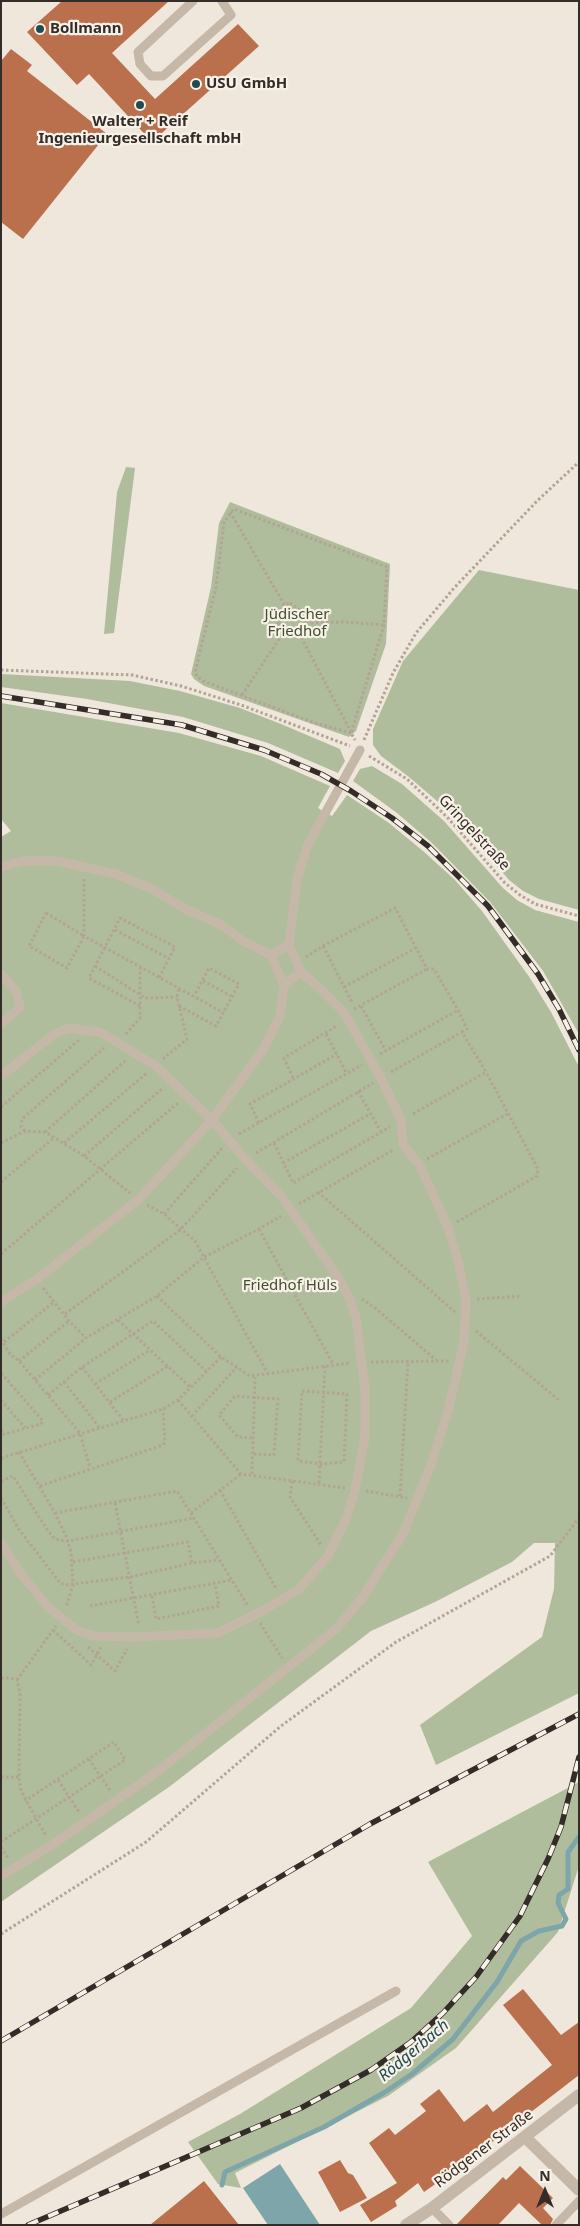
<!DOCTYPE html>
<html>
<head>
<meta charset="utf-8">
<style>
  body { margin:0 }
  #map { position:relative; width:580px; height:2226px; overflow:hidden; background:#efe7db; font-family:"Noto Sans",sans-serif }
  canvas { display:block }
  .frame { position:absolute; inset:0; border:2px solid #342c28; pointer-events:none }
  .north { position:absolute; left:520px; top:2166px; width:50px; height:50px; -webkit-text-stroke:4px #f7f1e7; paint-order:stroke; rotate:0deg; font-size:14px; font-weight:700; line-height:20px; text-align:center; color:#342c28 }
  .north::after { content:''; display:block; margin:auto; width:18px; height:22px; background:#342c28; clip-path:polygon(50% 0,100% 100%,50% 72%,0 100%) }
</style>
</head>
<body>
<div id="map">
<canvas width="580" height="2226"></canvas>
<div class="frame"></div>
<div class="north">N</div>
</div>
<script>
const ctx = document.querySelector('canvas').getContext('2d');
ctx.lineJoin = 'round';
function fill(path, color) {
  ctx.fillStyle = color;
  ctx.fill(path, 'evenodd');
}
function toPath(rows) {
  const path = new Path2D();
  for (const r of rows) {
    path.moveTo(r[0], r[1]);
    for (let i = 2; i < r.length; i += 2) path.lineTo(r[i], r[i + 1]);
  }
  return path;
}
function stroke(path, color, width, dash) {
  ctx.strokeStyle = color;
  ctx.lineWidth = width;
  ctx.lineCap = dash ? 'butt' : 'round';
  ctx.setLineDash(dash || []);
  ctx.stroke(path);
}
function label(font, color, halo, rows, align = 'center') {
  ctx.font = font + ' "Noto Sans",sans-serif';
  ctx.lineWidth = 4.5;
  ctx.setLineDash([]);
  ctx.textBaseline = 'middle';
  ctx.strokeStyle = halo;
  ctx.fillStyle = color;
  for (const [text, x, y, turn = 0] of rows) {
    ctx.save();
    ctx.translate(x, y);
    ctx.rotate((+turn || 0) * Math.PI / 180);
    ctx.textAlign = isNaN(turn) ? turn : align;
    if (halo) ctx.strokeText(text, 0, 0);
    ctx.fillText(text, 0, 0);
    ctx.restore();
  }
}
const green = toPath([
  [126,467,135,468,114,633,104,634,117,492],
  [230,502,390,564,386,644,356,731,349,737,204,686,194,679,191,674,211,587,219,523],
  [479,570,579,590,579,910,539,899,523,891,509,880,452,814,409,777,381,756,373,745,373,729,403,661],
  [1,674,130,681,180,691,240,708,281,724,340,749,345,761,338,773,268,743,183,717,87,699,1,687],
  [1,703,179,733,261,756,330,786,318,808,332,816,347,795,389,823,423,851,454,879,482,911,530,978,551,1012,579,1067,579,1693,436,1765,420,1725,542,1637,554,1589,555,1543,534,1543,512,1562,435,1602,371,1631,169,1787,1,1902,1,837,11,831,1,819],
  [372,766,402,784,444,821,503,888,517,900,535,910,579,922,579,1034,543,971,491,903,432,843,397,813,353,781,360,769],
  [579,1782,579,1866,558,1932,456,2048,388,2096,235,2173,241,2188,218,2184,188,2142,240,2114,411,2008,472,1936,428,1862]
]);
const water = toPath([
  [280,2164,320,2225,268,2225,243,2188]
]);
const stream = toPath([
  [222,2185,225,2172,324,2127,385,2092,412,2074,453,2039,497,1982,521,1941,539,1931,562,1926,566,1919,558,1903,559,1895,568,1889,568,1852,579,1837]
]);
const building = toPath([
  [62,1,169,1,112,53,155,99,238,24,259,46,152,142,89,74,77,85,27,32],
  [11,49,32,65,27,71,107,134,23,239,1,222,1,61],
  [523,1989,561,2035,579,2022,579,2075,465,2163,424,2192,418,2183,395,2201,397,2206,371,2222,360,2205,397,2183,369,2143,389,2128,395,2135,426,2111,420,2104,439,2089,464,2122,487,2104,493,2112,552,2065,503,2005],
  [340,2160,348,2173,353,2175,367,2198,340,2212,318,2172],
  [520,2166,553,2198,543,2208,553,2219,550,2225,542,2225,519,2203,498,2225,456,2225,503,2177,506,2180],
  [204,2181,239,2225,150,2225]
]);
const path = toPath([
  [230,512,284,604],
  [290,603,300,610,306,623,299,633,287,635,279,628,277,615,284,604,290,603],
  [306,623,345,622,384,625],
  [299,633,351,732],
  [1,670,132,675,181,686,241,705,350,746],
  [242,695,283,633],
  [351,733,312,722,203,681,197,676,195,672,216,587,224,522,234,509,387,567,384,625,351,733,355,740],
  [364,740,393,673,416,633,455,587,537,501,579,462],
  [369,756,407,779,447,817,505,883,520,895,535,904,579,916],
  [84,879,84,936,224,1013],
  [46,913,84,936,67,968,29,946,46,913],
  [115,930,168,958],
  [323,946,353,1004],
  [306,957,323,946,395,908,427,969,434,969,458,1010,467,1029,462,1032,486,1072,411,1115],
  [95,966,145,998,177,997],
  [203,981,231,996],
  [344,987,416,948],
  [140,1006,89,978,120,918,175,947,159,978],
  [179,1006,216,1026,239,984,209,968,194,996],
  [361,1006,386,1051],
  [354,1009,427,969],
  [126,1034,140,1018,140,968],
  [326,1034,347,1074],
  [380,1054,458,1010],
  [163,1059,187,1039,177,997,179,989],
  [391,1072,462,1032],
  [293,1078,284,1058,338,1025],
  [358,1091,381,1132],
  [1,1107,79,1040],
  [259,1123,250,1104,337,1054],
  [25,1131,21,1126,22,1119,104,1048],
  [45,1132,125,1061],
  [239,1134,362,1065],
  [1,1143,25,1131,45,1132,84,1156,130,1193],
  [64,1143,147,1073],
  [274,1143,293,1183,390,1127],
  [256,1153,373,1083],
  [84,1156,163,1088],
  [427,1159,507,1114],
  [283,1163,370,1114],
  [1,1182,55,1137],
  [318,1192,455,1312],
  [299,1204,393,1150],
  [147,1205,164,1214,195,1241,268,1374],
  [164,1214,223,1147],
  [457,1222,537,1176,538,1169,486,1072],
  [259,1229,333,1364],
  [1,1254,179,1102],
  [43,1288,69,1321,86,1338],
  [157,1296,221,1357,250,1376,350,1363],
  [362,1299,375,1308,436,1360],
  [477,1299,522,1296],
  [65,1314,180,1230,237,1168],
  [118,1320,190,1387],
  [476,1331,560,1401],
  [1,1339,10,1354,19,1361,80,1433,90,1468],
  [4,1342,54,1302],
  [19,1361,69,1321],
  [371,1362,450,1361],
  [82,1367,123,1420],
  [1,1373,43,1421,41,1424,1,1435],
  [35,1380,86,1338,157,1296,204,1257,259,1229,281,1216],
  [64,1382,99,1427],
  [95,1384,150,1350],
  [302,1391,347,1394,344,1462,321,1464,298,1461,302,1391],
  [48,1395,82,1367,153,1321,206,1371],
  [1,1400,25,1428],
  [178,1400,241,1474,345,1488],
  [110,1402,168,1366],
  [192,1416,237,1367],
  [1,1430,5,1434],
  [252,1438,238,1437,219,1415,235,1396,278,1399,274,1455,253,1454],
  [19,1452,55,1513,66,1536,71,1552,73,1585,66,1607],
  [1,1458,163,1409,178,1400,221,1357],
  [252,1474,255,1377],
  [1,1481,13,1476,46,1528,53,1537,59,1540,68,1541,194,1518],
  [292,1481,290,1497,321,1545],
  [319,1483,325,1366],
  [40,1486,163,1445,165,1442,163,1409],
  [220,1490,277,1590],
  [366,1491,407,1498],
  [400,1496,408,1362],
  [1,1498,18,1528,60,1583,65,1585,130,1577,192,1563,219,1560],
  [115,1503,139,1626],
  [55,1513,177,1491,248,1606],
  [191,1513,241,1474],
  [73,1562,188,1542,192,1563],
  [152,1596,156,1619,219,1606,215,1584],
  [90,1606,232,1580],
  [260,1623,282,1658],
  [53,1630,91,1665,101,1647],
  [88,1647,115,1671,127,1649],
  [1,1678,10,1678,17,1680,20,1694,19,1777,21,1791,46,1836],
  [17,1680,56,1626],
  [89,1759,111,1792],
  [1,1777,19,1777],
  [58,1780,79,1812],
  [1,1842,125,1760,114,1742,25,1801],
  [1,1847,8,1858],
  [1,1934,146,1842,281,1726,396,1642,550,1556,579,1518]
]);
const lane = toPath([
  [193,1,138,52,140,64,151,76,163,76,231,15,222,1],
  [1,867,23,861,57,861,116,874,152,889,185,909,220,924,243,941,271,955,284,985,280,1016,264,1048,212,1120,138,1200,37,1279,1,1302],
  [271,955,289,945],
  [1,974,16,991,20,1007,1,1024],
  [284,985,301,972,289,945,297,880,307,846,360,750],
  [1,1076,53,1035,68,1028,100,1032,156,1066,212,1120,245,1159,282,1197,339,1279,349,1297,356,1318,365,1390,365,1437,355,1490,346,1519,328,1556,299,1589,266,1609,218,1633,133,1637,95,1636,78,1631,48,1607,21,1574,1,1543],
  [1,1876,52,1845,157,1772,336,1629,362,1598,403,1534,432,1462,448,1411,464,1342,466,1300,459,1265,448,1227,419,1164,403,1145,401,1120,381,1078,345,1014,324,992,301,972],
  [432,2208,449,2225],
  [1,2214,396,1991],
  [556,2225,579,2201]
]);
const street = toPath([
  [526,2138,579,2190],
  [406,2225,432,2208,579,2095]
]);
const rail = toPath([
  [1,696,182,725,264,750,321,774,351,791,392,818,428,846,488,906,538,974,559,1009,579,1050],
  [1,2041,370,1824,579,1714],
  [28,2225,301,2108,371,2070,411,2042,443,2013,476,1977,520,1916,548,1859,561,1827,579,1757]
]);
const markers = [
  [40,29,5,"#214b52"],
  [196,84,5,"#214b52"],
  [140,105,5,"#214b52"]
];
const poiNames = [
  ["Bollmann",50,29],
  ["USU GmbH",206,84],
  ["Walter + Reif",140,122,"center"],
  ["Ingenieurgesellschaft mbH",140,139,"center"]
];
const parkNames = [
  ["Jüdischer",297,615],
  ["Friedhof",297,632],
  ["Friedhof Hüls",290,1286]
];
const streetNames = [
  ["Gringelstraße",474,833,47],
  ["Rödgener Straße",484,2149,-37]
];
const waterNames = [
  ["Rödgerbach",414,2051,-40]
];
fill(green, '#b0bd9d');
fill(water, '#7da5aa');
stroke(stream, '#7da5aa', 5);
fill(building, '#bb704d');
stroke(path, '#b2a393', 3, [2.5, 2.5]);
stroke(lane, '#c6b8a8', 9);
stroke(street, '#c6b8a8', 12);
stroke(rail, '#342c28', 5.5);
stroke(rail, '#f7f1e7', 4, [11]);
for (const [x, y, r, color] of markers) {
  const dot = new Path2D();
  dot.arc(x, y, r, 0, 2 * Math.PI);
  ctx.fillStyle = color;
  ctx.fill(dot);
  stroke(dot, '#f7f1e7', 2);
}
label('bold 15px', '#342c28', '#f7f1e7', poiNames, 'left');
label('15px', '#41502e', '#f7f1e7', parkNames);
label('15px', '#342c28', '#f7f1e7', streetNames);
label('italic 16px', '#214b52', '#f7f1e7', waterNames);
</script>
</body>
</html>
